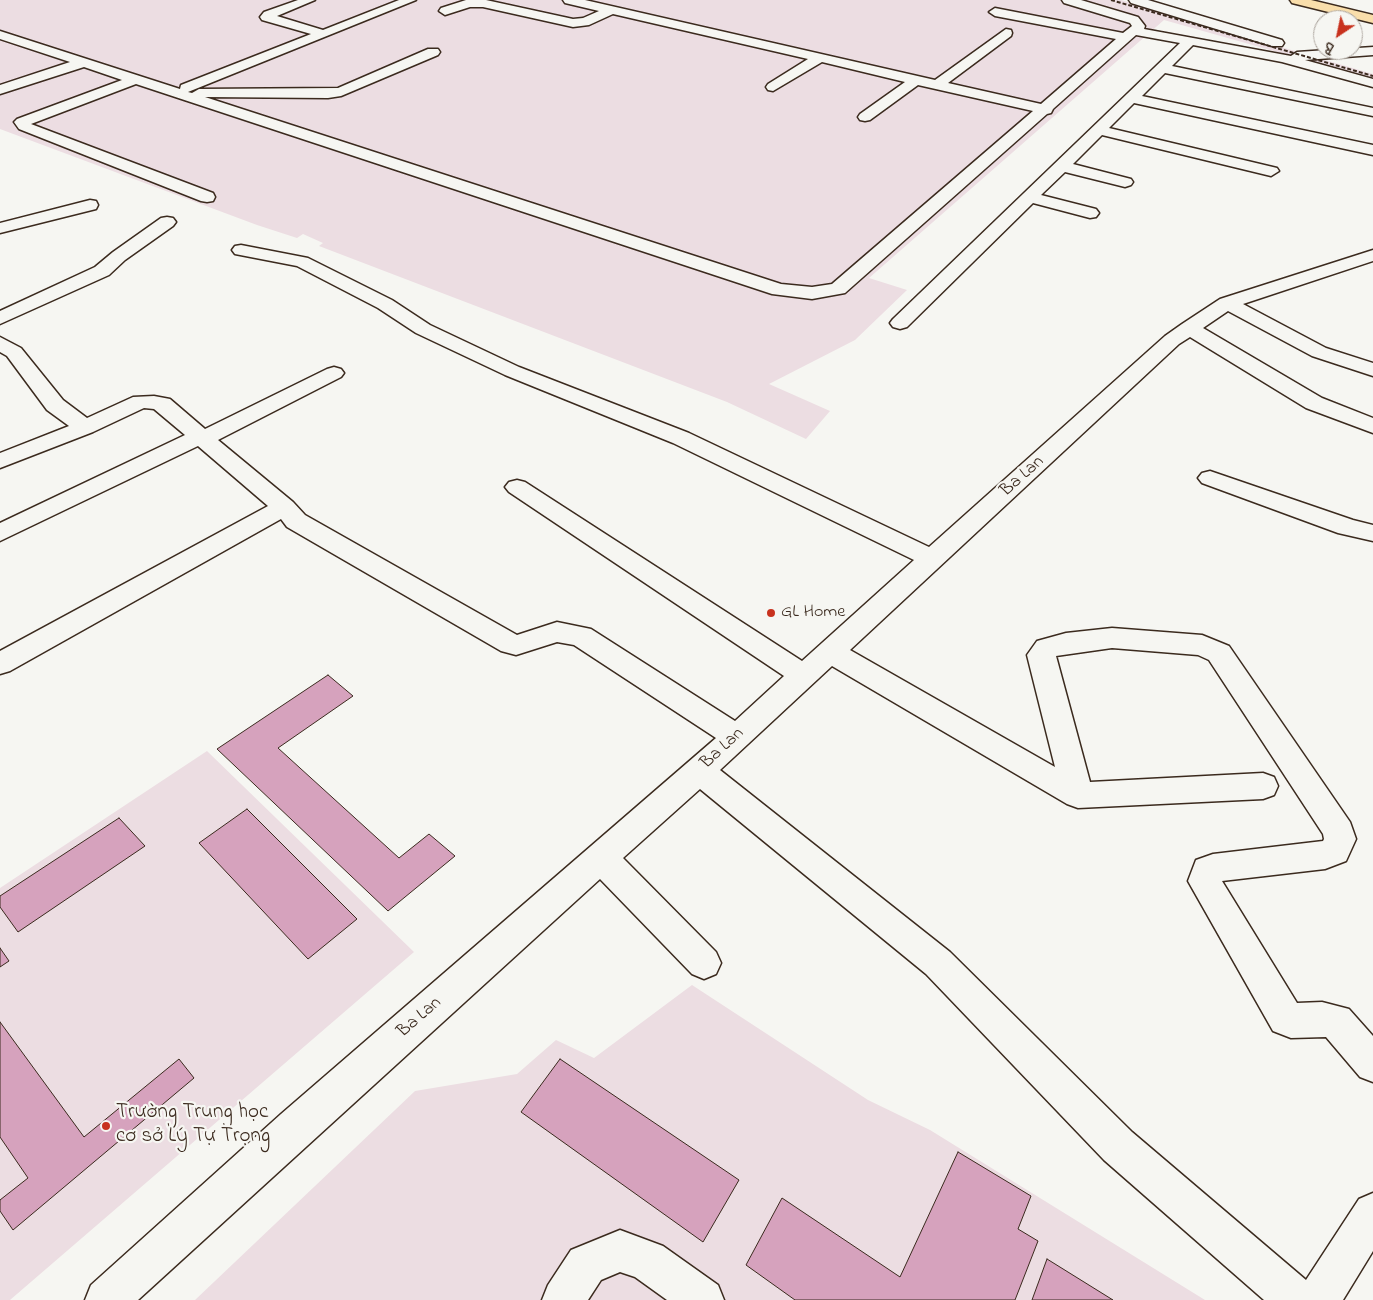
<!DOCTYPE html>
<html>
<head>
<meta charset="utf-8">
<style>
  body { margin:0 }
  #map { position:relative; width:1373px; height:1300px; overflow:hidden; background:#f6f6f2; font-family:"Indie Flower",sans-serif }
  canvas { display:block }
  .north { position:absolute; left:1313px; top:10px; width:50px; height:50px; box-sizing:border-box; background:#f6f6f2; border:1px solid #aba49d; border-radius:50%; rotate:214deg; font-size:14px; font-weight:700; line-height:20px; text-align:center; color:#3b2a1e }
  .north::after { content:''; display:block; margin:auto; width:18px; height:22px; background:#c8321e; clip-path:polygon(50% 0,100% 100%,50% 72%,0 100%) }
</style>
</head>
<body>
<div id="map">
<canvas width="1373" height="1300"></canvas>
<div class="north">B</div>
</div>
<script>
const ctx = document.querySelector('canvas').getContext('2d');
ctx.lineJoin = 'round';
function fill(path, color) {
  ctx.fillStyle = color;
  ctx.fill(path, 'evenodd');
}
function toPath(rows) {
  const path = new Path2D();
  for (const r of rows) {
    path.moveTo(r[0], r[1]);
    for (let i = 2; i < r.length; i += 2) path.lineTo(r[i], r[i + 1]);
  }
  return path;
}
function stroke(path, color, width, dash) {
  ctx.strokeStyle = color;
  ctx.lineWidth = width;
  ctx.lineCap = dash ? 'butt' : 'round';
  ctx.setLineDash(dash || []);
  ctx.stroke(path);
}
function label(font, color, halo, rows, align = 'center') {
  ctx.font = font + ' "Indie Flower",sans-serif';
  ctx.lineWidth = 4.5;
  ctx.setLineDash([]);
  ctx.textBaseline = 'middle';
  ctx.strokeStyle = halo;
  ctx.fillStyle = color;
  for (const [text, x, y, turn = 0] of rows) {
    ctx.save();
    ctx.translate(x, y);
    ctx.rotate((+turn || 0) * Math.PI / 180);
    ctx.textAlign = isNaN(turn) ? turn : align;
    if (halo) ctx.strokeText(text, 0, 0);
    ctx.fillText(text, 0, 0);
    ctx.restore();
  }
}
const built = toPath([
  [0,0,1121,0,1373,74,1373,79,1164,20,869,278,907,290,855,340,769,384,830,411,806,439,727,402,319,246,323,243,303,234,297,238,257,225,0,129],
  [207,751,414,952,10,1300,0,1300,0,888],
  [692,985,868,1100,930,1130,1205,1300,195,1300,415,1091,517,1074,556,1040,594,1058]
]);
const building = toPath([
  [328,675,353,696,278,748,399,858,429,834,455,856,388,911,217,749,328,675],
  [247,809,357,919,308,959,199,843,247,809],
  [119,818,145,846,18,932,0,907,0,896,119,818],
  [0,948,9,961,0,967,0,948],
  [0,1022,84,1137,179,1059,194,1078,13,1230,0,1211,0,1200,28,1178,0,1137,0,1022],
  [560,1059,739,1180,703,1242,521,1112,560,1059],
  [958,1152,1031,1196,1018,1229,1038,1241,1015,1300,795,1300,746,1265,782,1198,900,1277,958,1152],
  [1047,1259,1113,1300,1032,1300,1047,1259]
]);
const minor = toPath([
  [298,0,315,0,277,16,323,30,399,0,416,0,188,92,192,93,199,89,338,88,428,49,438,49,440,52,438,55,341,96,328,98,205,97,781,284,812,287,832,284,1033,111,918,85,870,120,865,121,860,120,858,117,860,114,905,82,822,62,773,91,768,90,766,87,768,84,808,59,613,14,589,25,573,27,483,7,470,7,445,15,439,11,441,8,466,0,486,0,573,19,583,18,599,11,565,3,563,0,585,0,935,80,1006,29,1011,30,1012,33,1011,36,948,83,1041,104,1116,39,995,16,989,12,995,8,1123,33,1132,26,1130,23,1064,3,1062,0,1081,0,1138,17,1145,26,1144,29,1291,56,1297,52,1373,47,1373,55,1305,60,1373,79,1373,87,1282,62,1193,45,1172,66,1373,108,1373,116,1165,73,1142,96,1373,145,1373,155,1134,103,1109,128,1277,168,1279,171,1271,176,1102,135,1073,164,1131,179,1133,182,1131,185,1125,187,1065,172,1041,195,1096,209,1099,213,1096,217,1090,218,1033,203,907,327,900,329,893,327,890,323,893,319,1180,43,1136,35,1053,109,1051,113,1047,114,845,293,812,299,772,294,136,84,31,124,213,193,215,197,213,201,207,202,201,201,19,129,14,122,17,119,122,80,84,67,0,94,0,85,70,62,0,39,0,31,180,89,181,85,311,34,262,20,260,17,264,12,298,0],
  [1129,0,1148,0,1282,40,1284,43,1282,46,1272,46,1131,3,1129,0],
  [90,200,96,201,98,205,96,209,0,233,0,223,90,200],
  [167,217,173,218,176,222,173,226,125,260,109,275,0,324,0,311,95,267,113,252,161,218,167,217],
  [241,245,308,258,392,300,430,325,519,367,689,433,929,547,1165,336,1182,324,1220,299,1373,250,1373,261,1243,304,1326,348,1373,363,1373,376,1312,356,1228,311,1203,328,1322,398,1373,418,1373,433,1306,408,1190,337,1179,344,850,650,1055,767,1027,655,1037,641,1066,633,1112,628,1202,635,1229,646,1350,822,1356,839,1346,861,1325,869,1222,881,1297,1003,1322,1002,1349,1009,1373,1036,1373,1082,1360,1077,1326,1037,1291,1038,1273,1031,1188,881,1196,860,1213,854,1323,841,1324,839,1323,834,1209,660,1198,655,1112,648,1056,656,1090,782,1263,773,1274,777,1278,786,1274,795,1263,799,1078,808,1067,804,832,666,720,770,950,952,1132,1132,1306,1280,1359,1199,1373,1193,1373,1251,1343,1300,1264,1300,1104,1160,926,974,700,789,623,858,716,952,721,963,716,974,704,979,692,974,600,879,138,1300,85,1300,91,1285,281,1114,716,738,574,645,557,642,516,655,501,651,287,527,281,519,10,671,0,674,0,651,268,506,198,446,0,541,0,523,185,435,154,409,144,408,93,432,0,468,0,453,69,426,47,410,7,356,0,352,0,337,21,348,63,400,87,418,133,397,154,396,170,399,205,429,327,369,334,367,341,369,344,373,341,377,218,440,293,502,305,515,517,635,557,622,591,629,735,721,784,676,509,492,505,487,509,482,517,480,525,482,802,661,914,560,673,443,505,375,416,333,378,308,297,266,235,254,232,250,235,246,241,245],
  [1210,471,1353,520,1373,525,1373,541,1338,533,1202,483,1198,478,1202,473,1210,471],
  [620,1230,663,1246,718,1285,724,1300,667,1300,635,1277,620,1272,601,1280,588,1300,542,1300,548,1285,571,1250,620,1230]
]);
const major = toPath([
  [1290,0,1311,0,1373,15,1373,23,1292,3,1290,0]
]);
const rail = toPath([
  [1111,0,1373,76]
]);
const markers = [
  [771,613,5,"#c8321e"],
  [106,1126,5,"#c8321e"]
];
const streetNames = [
  ["Ba Lan",1023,477,-42],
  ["Ba Lan",723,749,-43],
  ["Ba Lan",420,1018,-41]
];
const poiNames = [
  ["GL Home",781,613]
];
const nearPoinames = [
  ["Trường Trung học",116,1114],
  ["cơ sở Lý Tự Trọng",116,1138]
];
fill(built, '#ecdde2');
fill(building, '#d6a2bd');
stroke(building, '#3b2a1e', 1);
stroke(minor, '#3b2a1e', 3);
stroke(major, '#3b2a1e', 3);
fill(minor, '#f6f6f2');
fill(major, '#f9deab');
stroke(rail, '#3b2a1e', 2, [4, 2]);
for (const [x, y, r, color] of markers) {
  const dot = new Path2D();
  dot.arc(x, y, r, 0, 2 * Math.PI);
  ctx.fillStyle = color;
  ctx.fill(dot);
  stroke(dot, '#f6f6f2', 2);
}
label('18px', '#3b2a1e', '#f6f6f2', streetNames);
label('18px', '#3b2a1e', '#f6f6f2', poiNames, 'left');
label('21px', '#3b2a1e', '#f6f6f2', nearPoinames, 'left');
</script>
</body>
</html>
